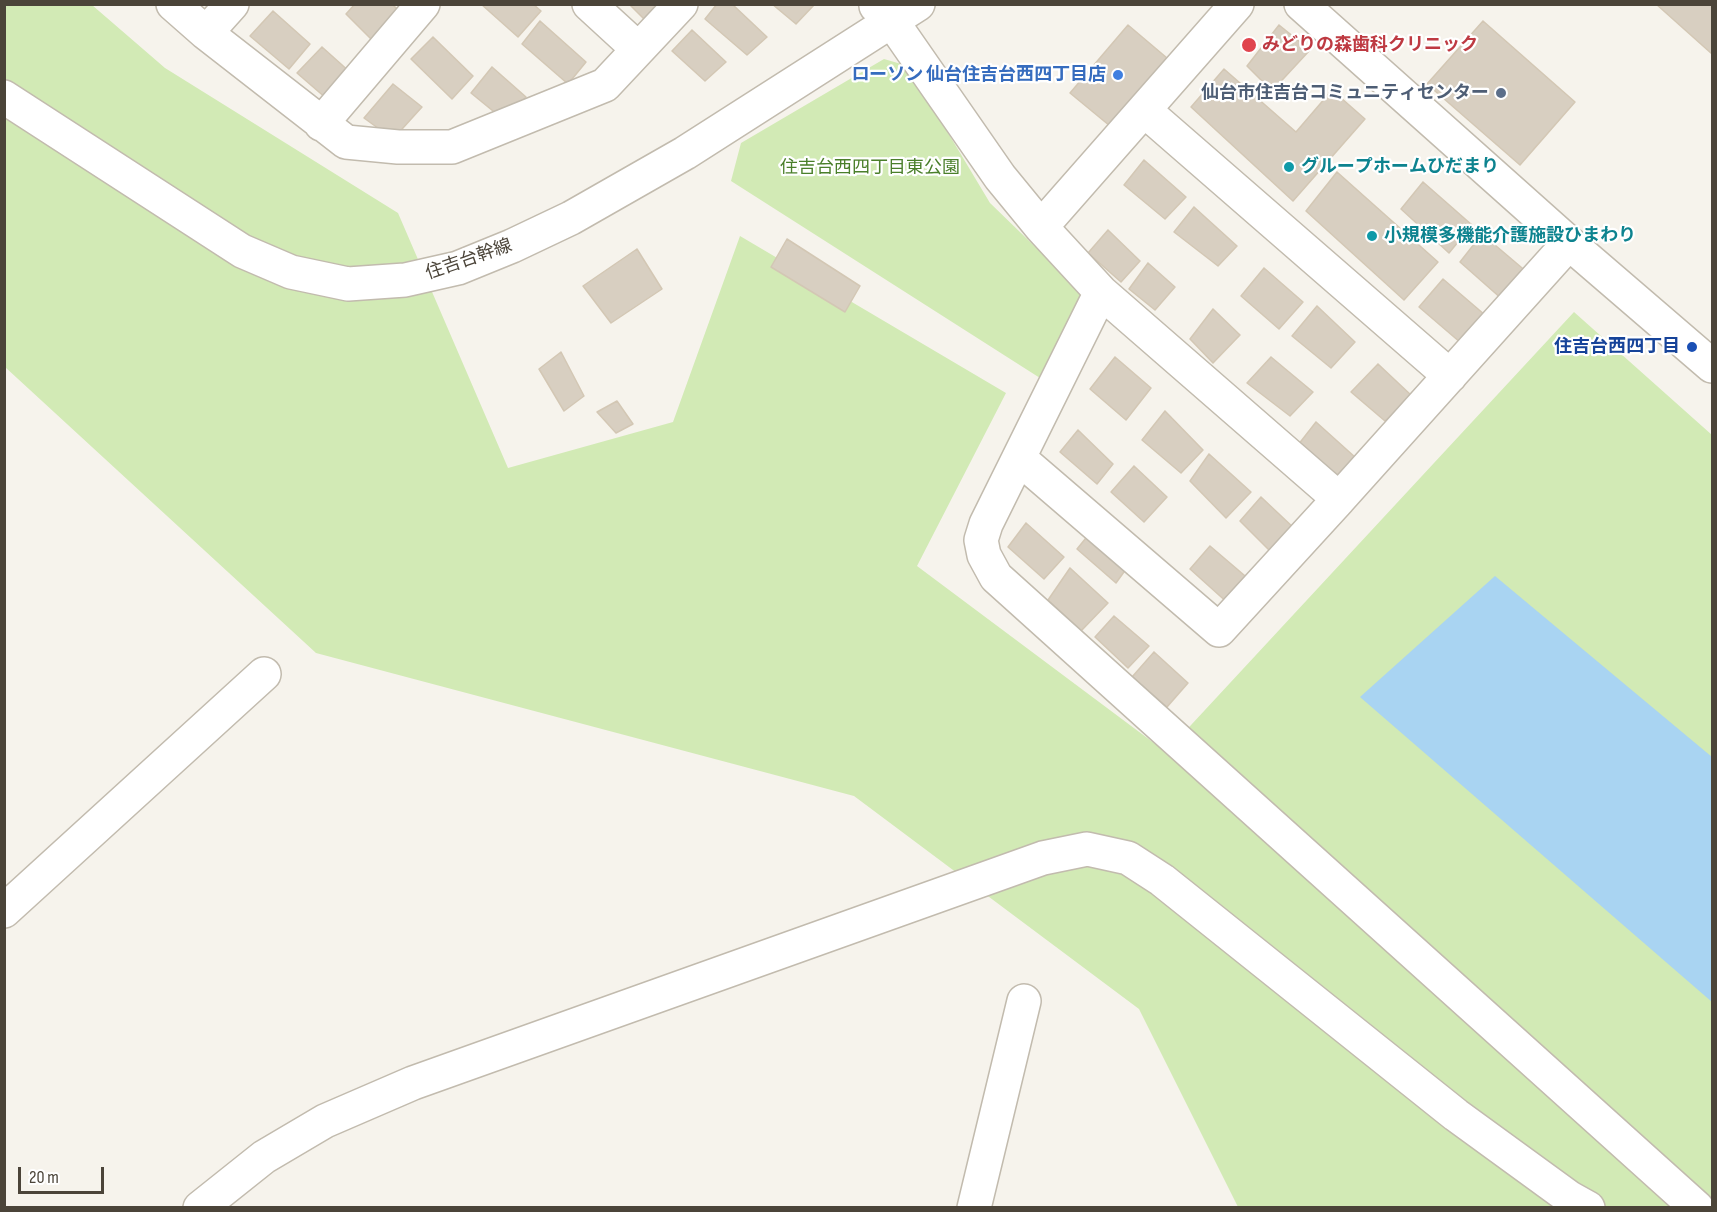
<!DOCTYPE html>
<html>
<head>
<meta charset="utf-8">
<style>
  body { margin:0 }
  #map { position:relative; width:1717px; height:1212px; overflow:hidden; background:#f6f3ec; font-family:"Sofia Sans Condensed",sans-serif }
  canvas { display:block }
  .frame { position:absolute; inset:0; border:6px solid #4b4439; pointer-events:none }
  .scale { position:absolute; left:18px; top:1167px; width:86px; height:27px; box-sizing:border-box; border:3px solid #4b4439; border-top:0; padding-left:8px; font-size:18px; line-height:21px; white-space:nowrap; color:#4b4439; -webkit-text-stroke:4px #fff; paint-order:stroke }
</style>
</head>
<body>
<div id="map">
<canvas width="1717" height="1212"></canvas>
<div class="frame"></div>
<div class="scale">20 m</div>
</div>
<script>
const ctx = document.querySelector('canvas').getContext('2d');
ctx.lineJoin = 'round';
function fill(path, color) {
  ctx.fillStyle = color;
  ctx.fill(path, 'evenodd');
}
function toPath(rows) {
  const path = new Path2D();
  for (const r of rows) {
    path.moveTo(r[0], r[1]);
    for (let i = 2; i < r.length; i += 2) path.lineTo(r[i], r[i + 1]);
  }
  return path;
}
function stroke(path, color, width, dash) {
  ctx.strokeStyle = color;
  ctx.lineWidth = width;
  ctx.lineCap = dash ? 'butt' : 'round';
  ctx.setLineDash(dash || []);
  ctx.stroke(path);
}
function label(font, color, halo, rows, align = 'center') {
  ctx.font = font + ' "Sofia Sans Condensed","Noto Sans JP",sans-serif';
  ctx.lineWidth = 4.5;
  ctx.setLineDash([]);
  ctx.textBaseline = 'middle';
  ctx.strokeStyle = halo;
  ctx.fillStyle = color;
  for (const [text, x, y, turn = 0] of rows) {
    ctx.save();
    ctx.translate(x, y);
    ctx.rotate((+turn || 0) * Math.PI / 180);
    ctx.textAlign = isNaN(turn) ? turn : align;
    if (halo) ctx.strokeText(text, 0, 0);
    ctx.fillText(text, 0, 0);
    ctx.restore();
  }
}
const green = toPath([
  [4,5,92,5,165,68,398,213,508,468,673,422,740,236,1006,393,917,566,1166,752,1574,312,1712,435,1712,1207,1238,1207,1139,1009,854,796,316,653,5,367],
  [884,59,908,66,990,203,1085,295,1040,378,731,181,741,143]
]);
const water = toPath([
  [1495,576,1712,757,1712,1002,1360,697]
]);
const building = toPath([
  [355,4,392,4,402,14,374,42,346,14,355,4],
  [481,4,533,4,541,11,518,37,481,4],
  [629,4,661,4,646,21,629,4],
  [717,4,732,4,767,37,747,55,705,19,717,4],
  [772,4,815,4,796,24,772,4],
  [1656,4,1712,4,1712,54,1656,4],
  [273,11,310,44,289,69,250,36,273,11],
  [540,21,586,62,568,84,522,44,540,21],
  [1483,21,1575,102,1520,165,1427,84,1483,21],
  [1128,25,1167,58,1110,126,1070,93,1128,25],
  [1279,25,1310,50,1272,91,1247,66,1279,25],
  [692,30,726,62,705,81,672,51,692,30],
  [433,37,473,76,452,99,411,59,433,37],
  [322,47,351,73,327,99,297,73,322,47],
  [492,67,526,97,504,120,471,93,492,67],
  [1224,69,1296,132,1332,90,1365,119,1293,201,1191,107,1224,69],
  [393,84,422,107,393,139,364,118,393,84],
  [1144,160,1186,197,1165,219,1124,185,1144,160],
  [1337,172,1438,262,1404,300,1306,211,1337,172],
  [1423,182,1472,225,1449,253,1401,209,1423,182],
  [1194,207,1237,246,1218,266,1174,232,1194,207],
  [1108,230,1140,261,1121,282,1088,253,1108,230],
  [1482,234,1528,273,1503,300,1460,262,1482,234],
  [787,239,860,286,845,312,771,267,787,239],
  [637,249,662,289,611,323,583,286,637,249],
  [1148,263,1175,287,1155,310,1129,289,1148,263],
  [1264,268,1303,302,1279,329,1241,296,1264,268],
  [1443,279,1485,315,1461,343,1419,307,1443,279],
  [1317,306,1355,342,1331,368,1292,336,1317,306],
  [1213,309,1240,335,1213,363,1190,339,1213,309],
  [561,352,584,396,564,411,539,369,561,352],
  [1115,357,1151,388,1126,420,1090,389,1115,357],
  [1271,357,1313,392,1290,416,1247,383,1271,357],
  [1378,364,1412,396,1385,421,1351,392,1378,364],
  [617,401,633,424,616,433,597,412,617,401],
  [1165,411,1203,450,1181,473,1142,440,1165,411],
  [1316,422,1356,458,1337,477,1298,445,1316,422],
  [1078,430,1113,464,1097,484,1060,452,1078,430],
  [1209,454,1251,492,1226,518,1190,481,1209,454],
  [1134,466,1167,497,1144,522,1111,492,1134,466],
  [1261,497,1296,530,1275,556,1240,521,1261,497],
  [1026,523,1064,557,1044,579,1008,547,1026,523],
  [1090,533,1129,565,1116,583,1077,549,1090,533],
  [1210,546,1251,581,1230,605,1190,569,1210,546],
  [1070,568,1108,603,1081,631,1048,600,1070,568],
  [1114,616,1149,646,1128,668,1095,637,1114,616],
  [1154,652,1188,683,1167,707,1132,677,1154,652]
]);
const minor = toPath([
  [173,4,206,33,346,142,398,147,452,147,605,85,681,4],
  [589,4,638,49],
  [1301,4,1569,243,1712,366],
  [876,6,891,20,1000,177,1041,227,1101,292,1339,499,1569,243],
  [206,33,232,4],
  [4,97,242,251,291,272,348,284,405,280,458,268,512,246,571,218,685,153,918,4],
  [1144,110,1450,376],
  [321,124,423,4],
  [1041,227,1237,4],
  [1101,292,986,524,981,540,984,555,996,577,1697,1208],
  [1020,459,1219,630,1339,499],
  [4,911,264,674],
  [200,1208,264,1157,325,1121,413,1083,1043,858,1087,849,1128,858,1162,880,1456,1115,1570,1198,1588,1208],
  [974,1208,1024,1001]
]);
const markers = [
  [1249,45,8,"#e0444e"],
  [1118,75,6,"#3f7fe0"],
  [1501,93,6,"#5c6f8a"],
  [1289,167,6,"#0f9aa8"],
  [1372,236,6,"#0f9aa8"],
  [1692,347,6,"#1a4fb4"]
];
const healthNames = [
  ["みどりの森歯科クリニック",1262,45]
];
const shopNames = [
  ["ローソン 仙台住吉台西四丁目店",1106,75]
];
const serviceNames = [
  ["仙台市住吉台コミュニティセンター",1489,93]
];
const cultureNames = [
  ["グループホームひだまり",1301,167],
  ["小規模多機能介護施設ひまわり",1384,236]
];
const parkNames = [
  ["住吉台西四丁目東公園",870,168]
];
const streetNames = [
  ["住吉台幹線",469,260,-19]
];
const transitNames = [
  ["住吉台西四丁目",1680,347]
];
fill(green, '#d2eab5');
fill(water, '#a9d4f2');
fill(building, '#d8cfc1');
stroke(building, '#d3c7b4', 1.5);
stroke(minor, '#c2bbae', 36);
stroke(minor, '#fff', 33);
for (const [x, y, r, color] of markers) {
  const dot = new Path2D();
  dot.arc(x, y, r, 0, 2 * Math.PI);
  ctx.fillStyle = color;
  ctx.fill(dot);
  stroke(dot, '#fff', 2);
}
label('bold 18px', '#be3a42', '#fff', healthNames, 'left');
label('bold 18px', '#366cbe', '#fff', shopNames, 'right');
label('bold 18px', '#4e5e75', '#fff', serviceNames, 'right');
label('bold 18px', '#0d838f', '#fff', cultureNames, 'left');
label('18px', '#4a7f2a', '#fff', parkNames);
label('18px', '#4b4439', '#fff', streetNames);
label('bold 18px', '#164399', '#fff', transitNames, 'right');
</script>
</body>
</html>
